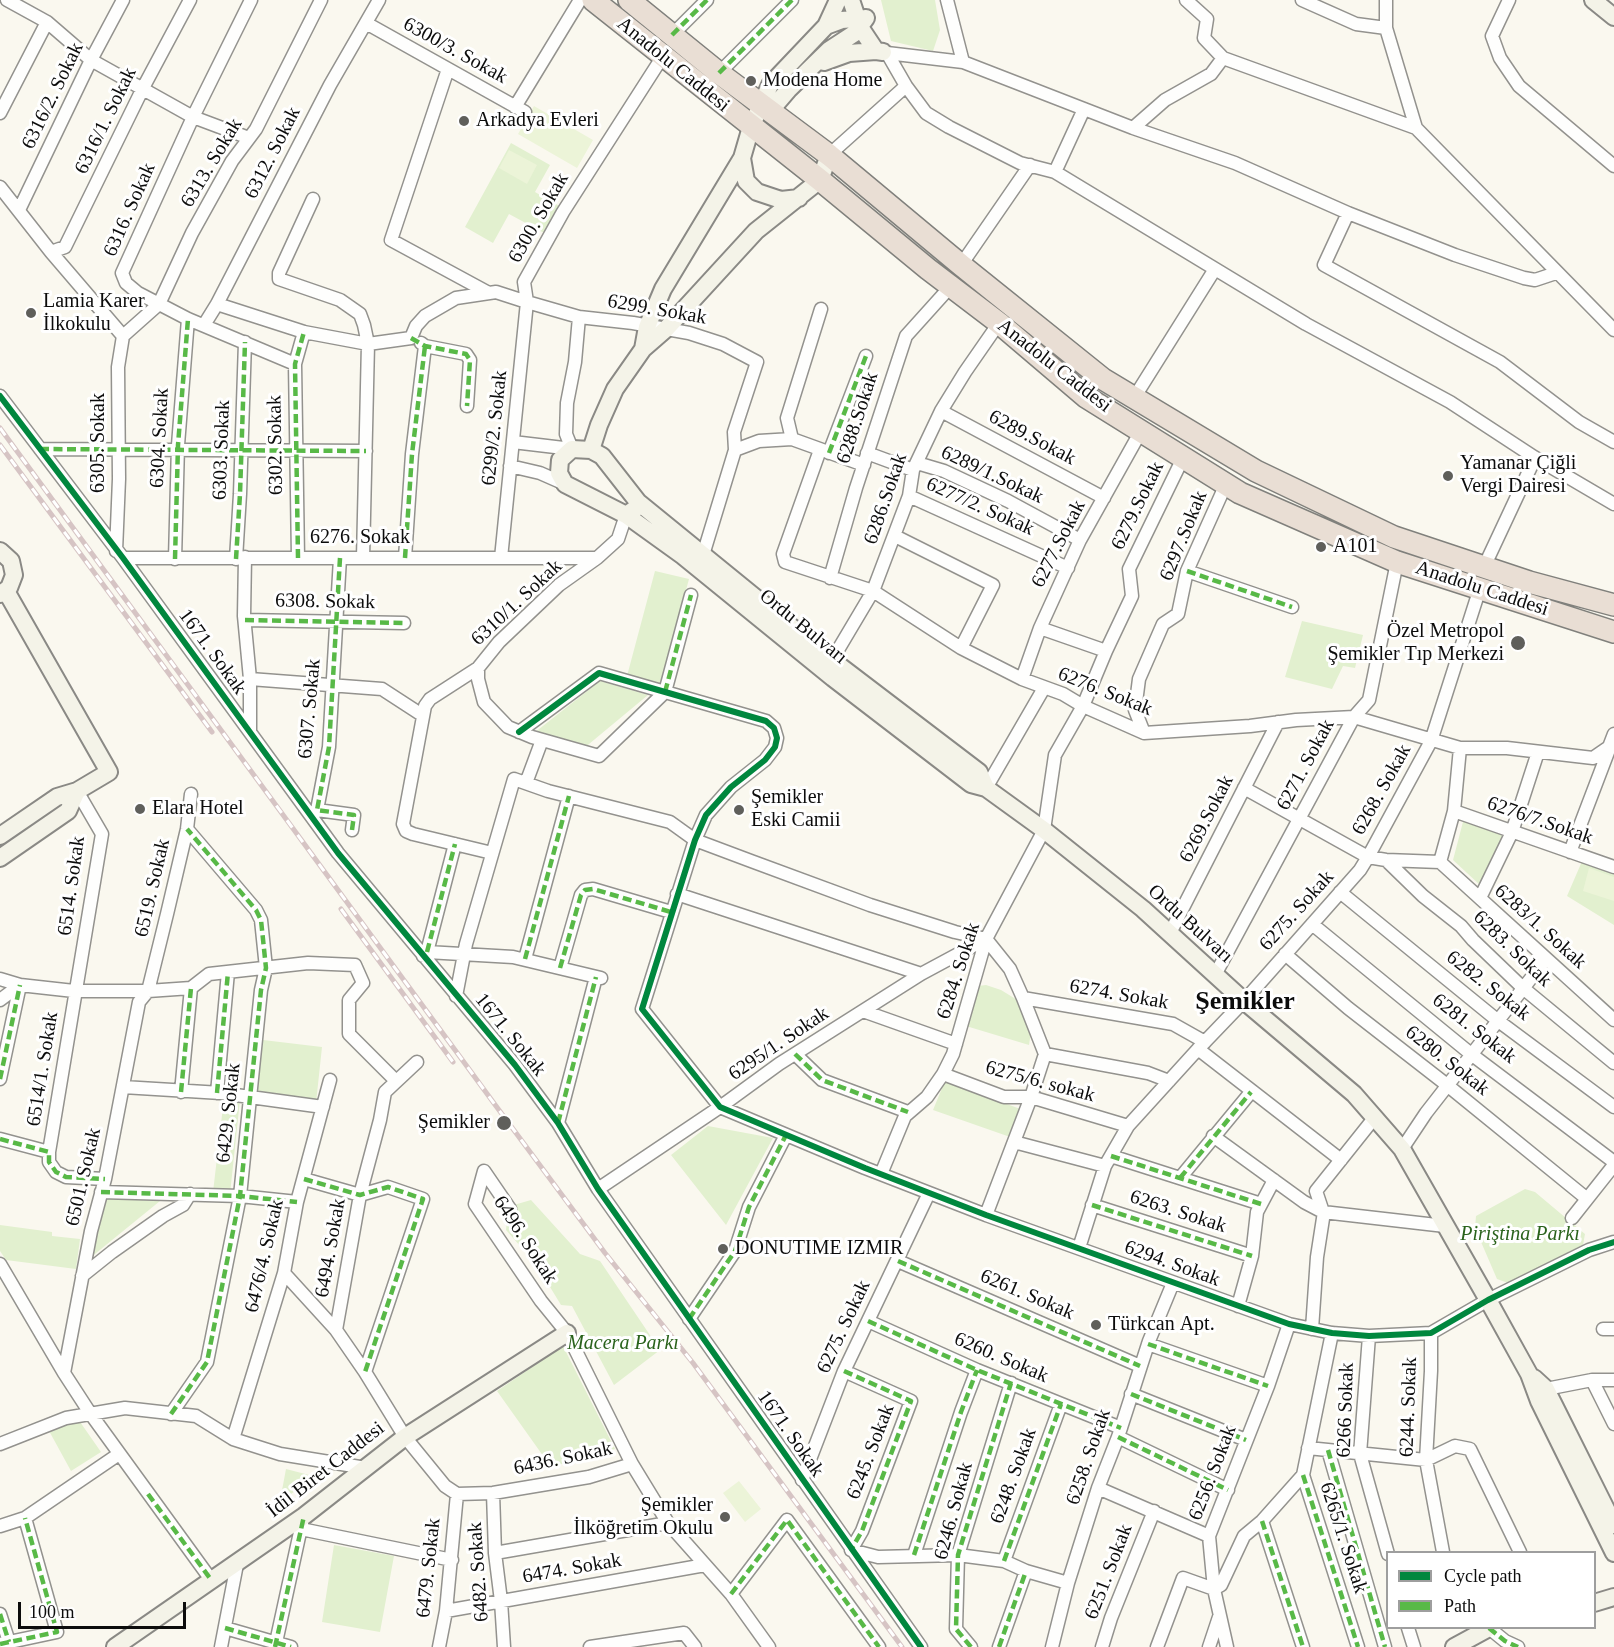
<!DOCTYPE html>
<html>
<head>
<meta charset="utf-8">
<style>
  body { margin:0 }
  #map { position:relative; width:1614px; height:1647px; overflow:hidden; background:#faf8ef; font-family:Georgia,serif }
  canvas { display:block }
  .legend { position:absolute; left:1386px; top:1551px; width:210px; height:78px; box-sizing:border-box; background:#fff; border:2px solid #9e9e9e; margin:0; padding:8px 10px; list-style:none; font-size:18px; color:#0c0c0c }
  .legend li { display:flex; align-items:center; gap:12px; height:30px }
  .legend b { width:30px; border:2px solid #9e9e9e }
  .scale { position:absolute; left:18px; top:1602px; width:168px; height:27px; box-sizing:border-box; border:3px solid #0c0c0c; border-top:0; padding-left:8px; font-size:18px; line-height:21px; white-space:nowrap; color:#0c0c0c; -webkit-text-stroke:4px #fff; paint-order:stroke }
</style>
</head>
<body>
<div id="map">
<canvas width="1614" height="1647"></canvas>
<ul class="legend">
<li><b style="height:8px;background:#00873e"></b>Cycle path</li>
<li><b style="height:8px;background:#58b947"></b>Path</li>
</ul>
<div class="scale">100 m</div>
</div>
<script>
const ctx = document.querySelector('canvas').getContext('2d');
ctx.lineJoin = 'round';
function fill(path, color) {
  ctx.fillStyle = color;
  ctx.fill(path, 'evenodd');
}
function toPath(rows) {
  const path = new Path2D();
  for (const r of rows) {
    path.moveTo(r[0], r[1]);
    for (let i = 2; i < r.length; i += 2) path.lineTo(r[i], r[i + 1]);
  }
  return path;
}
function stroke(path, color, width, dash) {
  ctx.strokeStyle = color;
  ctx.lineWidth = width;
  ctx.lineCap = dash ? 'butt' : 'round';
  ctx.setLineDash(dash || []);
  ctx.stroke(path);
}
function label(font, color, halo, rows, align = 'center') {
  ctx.font = font + ' Georgia,serif';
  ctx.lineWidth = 6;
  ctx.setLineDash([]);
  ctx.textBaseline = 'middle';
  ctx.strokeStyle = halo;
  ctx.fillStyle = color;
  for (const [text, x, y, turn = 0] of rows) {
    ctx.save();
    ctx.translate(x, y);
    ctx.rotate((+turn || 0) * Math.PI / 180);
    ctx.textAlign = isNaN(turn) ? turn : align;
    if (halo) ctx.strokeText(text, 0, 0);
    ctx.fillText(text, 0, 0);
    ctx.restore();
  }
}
const green = toPath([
  [881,0,935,0,940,30,933,51,891,41],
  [511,143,550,165,535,192,561,207,546,234,509,214,493,243,465,227],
  [655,571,689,579,660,687,627,676],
  [1302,621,1363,635,1355,668,1343,666,1332,689,1285,677],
  [600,681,648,695,583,749,534,733],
  [1464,818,1505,832,1481,886,1453,860],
  [1583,859,1614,869,1614,925,1567,896],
  [986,985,1001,990,1019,1001,1031,1032,1029,1045,966,1026,978,986],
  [263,1040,322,1047,316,1103,256,1096],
  [945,1081,1023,1110,1013,1138,933,1110],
  [224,1098,240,1100,230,1194,213,1192],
  [708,1126,773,1138,726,1225,671,1155],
  [1525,1189,1535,1192,1585,1234,1583,1245,1508,1283,1497,1279,1475,1228,1476,1216],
  [105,1198,160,1201,90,1258],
  [531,1200,580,1254,600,1261,660,1350,614,1385,572,1306,561,1305,536,1264,506,1230,507,1219,500,1209],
  [0,1225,52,1232,52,1236,80,1239,76,1269,6,1260,0,1251],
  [563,1346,615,1449,551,1467,497,1391],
  [78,1419,101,1452,71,1471,48,1429],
  [286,1469,317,1477,280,1501],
  [334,1545,394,1556,380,1632,322,1622]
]);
const pitch = toPath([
  [534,106,593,140,577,168,518,134],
  [509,150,537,165,527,184,499,168],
  [1589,868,1614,877,1614,901,1583,891],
  [739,1481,761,1509,745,1522,723,1493]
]);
const street = toPath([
  [7,0,47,22,91,60,193,117,249,138],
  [251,0,193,117,122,273,126,283,138,293,188,319,295,364],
  [947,0,963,62],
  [1186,0,1207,19,1204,38,1223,58],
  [1302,0,1356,24,1386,28],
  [1386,0,1386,28,1416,128,1614,330],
  [1509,0,1492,36,1500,58,1519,86,1614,166],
  [366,23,525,112],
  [672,35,707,0],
  [887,53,906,86,926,113,949,127,1020,163,1055,172,1306,324,1450,402,1534,457,1614,504],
  [887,53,963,62,1133,128,1235,163,1348,213,1455,255,1524,278,1535,280,1556,273],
  [448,69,391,240,487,292],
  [719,73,792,0],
  [515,107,580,0],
  [0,113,47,22],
  [1133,128,1165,100,1211,74,1223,58,1416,128],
  [829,155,906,86],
  [1055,172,1084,109],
  [0,187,51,252,123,336],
  [313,199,279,273,279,279,340,300,360,314,364,325,368,344,363,558],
  [19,210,91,60,123,0],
  [1348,213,1324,265,1500,362,1579,422,1614,442],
  [51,252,65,247,143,88,190,0],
  [961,265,1030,165],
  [217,304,304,332,368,344,411,338,416,326,425,316,456,298,496,292,527,302,524,282,563,212,663,56],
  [821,309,787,418,792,439,864,465],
  [204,325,217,304,330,85,379,0],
  [123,336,159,304,192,233,232,161,256,129,321,0],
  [421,343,425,346,466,354,470,360,467,406],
  [0,396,123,558,338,853,515,1065,558,1123,598,1189,921,1647],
  [1134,398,1215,269],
  [941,411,1104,498],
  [513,442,572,449,566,434,567,403,575,362,579,317],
  [40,449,366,451],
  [735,450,759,441,792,439],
  [820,450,783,554,785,562,873,591,961,648,1022,679,1063,694,1083,706,1144,733,1250,726,1296,720,1354,717,1460,748,1507,748,1593,758,1609,747,1614,734],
  [829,453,866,356],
  [867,453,913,470],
  [917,463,944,471,1008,501,1080,540],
  [510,466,540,473,565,484],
  [909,496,1068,568],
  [626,515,618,539,597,558,559,585,499,642,478,668,478,679,484,702,508,727,532,737,599,756,665,692,691,595],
  [895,536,993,585,961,648],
  [116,551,119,479,118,367,123,336],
  [245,557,244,616,250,679,250,731],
  [123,558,597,558],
  [298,558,295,364,304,332],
  [340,558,329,747,317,810,354,815,352,830],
  [405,558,412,454,425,346],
  [501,558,527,302,579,317,633,323,689,333,723,344,757,362,734,432,735,450,703,555],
  [175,559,178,445,188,319],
  [236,559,240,494,245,342],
  [1484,567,1535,458],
  [1187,571,1292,607],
  [830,578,856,488,906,336,951,286],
  [245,620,404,623],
  [1040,628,1106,651],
  [832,660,873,591,909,496,913,470,941,411,965,372,999,323],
  [478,668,430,699,425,706,403,824,406,831,413,834,492,853],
  [250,679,382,689,422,715],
  [1022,679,1040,628,1080,540,1141,431],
  [519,732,599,673,766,721,774,728,777,738,775,747,765,760,731,787,706,815,695,840,642,1009,720,1107,865,1168,986,1215,1289,1324,1332,1333,1369,1336,1431,1333,1488,1300,1589,1250,1614,1242],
  [1144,733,1135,710,1139,679,1163,624,1178,614,1187,571,1226,484],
  [526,783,542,740],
  [986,788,1044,688],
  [1244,788,1368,857,1431,741,1480,588],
  [1454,811,1614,867],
  [1570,852,1610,747],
  [1386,860,1423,896,1461,926,1473,940,1523,988,1614,1063],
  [1440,862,1614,1020],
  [1340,892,1497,1020,1614,1107],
  [677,894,921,974],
  [1480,898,1512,832,1538,752],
  [1312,924,1471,1054,1614,1162],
  [1170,933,1278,722],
  [427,952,455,844],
  [1285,954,1348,1008,1447,1085,1586,1198],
  [423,956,427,952,513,957,601,978],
  [525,959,569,796],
  [560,968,581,895,585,890,593,889,671,912],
  [1215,975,1354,717,1369,700,1397,562],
  [0,979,20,985,74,991,148,991,191,988,209,974,308,963,355,965,363,983,349,1000,349,1034,396,1081],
  [456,996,466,944,514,779,548,791,670,822,695,840,751,861,870,905,955,932,986,939],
  [1023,998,1173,1024,1205,1042],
  [0,1000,20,985],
  [863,1011,956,1044],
  [1198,1049,1341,1160],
  [795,1054,822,1080,908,1112],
  [1045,1054,1148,1073,1169,1081],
  [417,1062,385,1092,380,1120,360,1195,336,1330,365,1372,405,1437,445,1486,457,1494,493,1493,589,1477,632,1464,668,1523,731,1594,769,1647],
  [943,1074,1004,1097,1031,1097,1128,1126],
  [0,1079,20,985],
  [123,1087,221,1093,323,1107],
  [181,1092,191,988],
  [217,1093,228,972],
  [558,1123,596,977],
  [1213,1136,1304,1202,1323,1212,1445,1226],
  [0,1139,49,1152,49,1162,56,1172,66,1177,105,1179],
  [1014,1142,1105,1166],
  [1402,1149,1426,1113,1546,959],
  [49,1152,102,834,77,791],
  [1111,1156,1261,1204],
  [881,1174,905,1116,927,1097,943,1074,953,1054,986,939,1044,830,1055,755,1083,706,1106,651,1132,596,1129,569,1183,458],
  [1180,1178,1251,1092],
  [304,1179,360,1195,388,1187,423,1199,365,1372],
  [598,1189,720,1107,779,1064,921,974,986,939],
  [101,1192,240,1196,297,1202],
  [1092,1205,1252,1256],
  [510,1209,484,1171,475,1204,541,1301,567,1333,632,1464],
  [1323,1212,1316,1191,1375,1117],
  [986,1215,1031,1097,1045,1054,1023,998,1010,969,986,939],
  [1572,1218,1614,1165],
  [1079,1248,1105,1166,1128,1126,1198,1049,1244,1001,1360,870,1368,857,1386,860,1440,862,1454,811,1460,748],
  [898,1261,1140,1366],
  [0,1264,64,1373,90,1413,212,1581],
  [284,1273,336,1330],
  [82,1276,112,1252,163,1216,183,1205,190,1194],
  [1238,1306,1252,1256,1257,1212,1274,1180],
  [689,1319,735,1251,749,1207,786,1135],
  [868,1321,977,1370,1121,1428],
  [1312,1329,1317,1257,1324,1212],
  [1603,1329,1614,1329],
  [1332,1333,1303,1475,1358,1647],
  [1431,1333,1431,1371,1426,1460,1443,1552],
  [1369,1336,1360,1454,1388,1554],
  [1148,1344,1268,1386],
  [844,1371,911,1401,862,1531,851,1550,878,1557,958,1555,1004,1561,1026,1571,1068,1583],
  [64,1373,91,1231,105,1179,139,1002,148,991,167,914,187,829,191,794],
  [1592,1380,1614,1380],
  [1546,1389,1592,1380,1614,1424],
  [1131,1394,1246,1440],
  [171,1414,207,1362,240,1196,261,990,266,968,261,920,256,910,187,829],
  [1118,1437,1228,1490],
  [233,1439,284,1273,297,1202,330,1080],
  [0,1444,66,1418,125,1408,196,1416,233,1439,280,1454,366,1468],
  [1308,1448,1426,1460,1455,1446,1470,1449,1520,1552],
  [1328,1450,1385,1647],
  [802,1480,844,1371,929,1193],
  [1098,1488,1209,1536],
  [493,1493,495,1553,501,1601,504,1647],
  [1262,1521,1303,1647],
  [0,1526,25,1518,119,1454],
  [301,1529,452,1560],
  [495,1553,668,1523],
  [914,1555,961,1412,977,1370],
  [1004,1561,1061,1404],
  [731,1594,787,1520,879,1647],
  [446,1611,705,1565],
  [0,1614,9,1642],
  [225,1628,291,1647],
  [1408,1628,1414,1647],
  [1489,1628,1505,1641,1518,1647],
  [0,1644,57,1632,25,1518],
  [221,1647,237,1564],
  [275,1647,302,1523],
  [439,1647,446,1611,457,1494],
  [590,1647,684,1633,695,1647],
  [971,1647,956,1629,958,1555,1011,1383],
  [999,1647,1026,1571],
  [1052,1647,1068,1583,1098,1488,1118,1437,1149,1341,1173,1283],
  [1102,1647,1111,1618,1154,1511],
  [1157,1647,1183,1578,1214,1589,1221,1585,1244,1536,1262,1521,1303,1475],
  [1209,1647,1219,1617],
  [1227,1647,1214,1589,1209,1536,1268,1386,1289,1324]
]);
const secondary = toPath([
  [851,0,860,27,876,51,883,52],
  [1593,0,1614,17],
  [826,26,838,0],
  [824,62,849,53,876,51],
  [771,110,789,89,829,50,855,33,866,18],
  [742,158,746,181,757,192,781,200,799,198],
  [643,349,647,327,663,289,742,158,751,127,770,85,826,26,842,20,866,18],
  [591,450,599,425,615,389,643,349,666,329,756,231,820,180,829,155],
  [638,502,635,509,626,515,565,484,559,473,560,460,572,449,591,450,602,456,638,502,832,660,979,772,986,788],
  [626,515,683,556,833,678,971,784,986,788,1044,830,1143,909,1244,1001,1354,1094,1402,1149,1488,1300,1529,1374,1539,1401,1614,1553],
  [0,551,11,561,14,575,9,588,0,594],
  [0,836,57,797,77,791,109,772,6,591],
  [0,858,68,811,77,791],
  [1534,1378,1546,1389,1614,1525],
  [1594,1603,1614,1597],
  [115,1647,304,1516,405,1437,567,1333],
  [1454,1647,1489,1628]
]);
const highway = toPath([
  [593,0,820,180,928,269,999,323,1086,397,1240,493,1397,562,1614,632],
  [629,0,719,73,829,155,961,265,1103,379,1256,471,1394,537,1529,582,1614,605]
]);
const rail = toPath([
  [0,428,496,1106,605,1253,693,1363,902,1647],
  [0,445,212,732],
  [341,909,453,1062]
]);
const quiet = toPath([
  [672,35,707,0],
  [719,73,792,0],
  [411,338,425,346,466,354,470,360,467,406],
  [40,449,366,451],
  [829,453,866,356],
  [298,558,295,364,304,332],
  [340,558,329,747,317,810,354,815,352,830],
  [405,558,412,454,425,346],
  [175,559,178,445,188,319],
  [236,559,240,494,245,342],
  [1187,571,1292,607],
  [245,620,404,623],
  [665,692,691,595],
  [427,952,455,844],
  [525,959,569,796],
  [560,968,581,895,585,890,593,889,671,912],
  [795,1054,822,1080,908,1112],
  [0,1079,20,985],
  [181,1092,191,988],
  [217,1093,228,972],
  [558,1123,596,977],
  [0,1139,49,1152,49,1162,56,1172,66,1177,105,1179],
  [1111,1156,1261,1204],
  [1180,1178,1251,1092],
  [304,1179,360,1195,388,1187,423,1199,365,1372],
  [101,1192,240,1196,297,1202],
  [1092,1205,1252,1256],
  [898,1261,1140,1366],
  [689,1319,735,1251,749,1207,786,1135],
  [868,1321,977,1370,1121,1428],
  [1148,1344,1268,1386],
  [844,1371,911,1401,862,1531,851,1550],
  [1131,1394,1246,1440],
  [171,1414,207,1362,240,1196,261,990,266,968,261,920,256,910,187,829],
  [1118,1437,1228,1490],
  [1328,1450,1385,1647],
  [1303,1475,1358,1647],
  [148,1494,212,1581],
  [1262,1521,1303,1647],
  [914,1555,961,1412,977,1370],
  [1004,1561,1061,1404],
  [731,1594,787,1520,879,1647],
  [0,1614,9,1642],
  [225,1628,291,1647],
  [1489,1628,1505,1641,1518,1647],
  [0,1644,57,1632,25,1518],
  [275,1647,304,1516],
  [971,1647,956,1629,958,1555,1011,1383],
  [999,1647,1026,1571]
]);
const cycleway = toPath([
  [0,396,123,558,338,853,515,1065,558,1123,598,1189,921,1647],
  [519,732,599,673,766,721,774,728,777,738,775,747,765,760,731,787,706,815,695,840,642,1009,720,1107,865,1168,986,1215,1289,1324,1332,1333,1369,1336,1431,1333,1488,1300,1589,1250,1614,1242]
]);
const markers = [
  [751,81,6,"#5f5f5b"],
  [464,121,6,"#5f5f5b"],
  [31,313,6,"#5f5f5b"],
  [1448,476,6,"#5f5f5b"],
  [1321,547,6,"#5f5f5b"],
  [1518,643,8,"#5f5f5b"],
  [140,809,6,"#5f5f5b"],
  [739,810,6,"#5f5f5b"],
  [504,1123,8,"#5f5f5b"],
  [723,1249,6,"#5f5f5b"],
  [1096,1325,6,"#5f5f5b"],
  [725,1517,6,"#5f5f5b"]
];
const streetNames = [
  ["6300/3. Sokak",455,51,29],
  ["Anadolu Caddesi",673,65,39],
  ["6316/2. Sokak",53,96,-64],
  ["6316/1. Sokak",106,121,-64],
  ["6312. Sokak",273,153,-63],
  ["6313. Sokak",212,163,-59],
  ["6316. Sokak",130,210,-66],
  ["6300. Sokak",539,218,-60],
  ["6299. Sokak",657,310,10],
  ["Anadolu Caddesi",1054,366,38],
  ["6288.Sokak",858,418,-72],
  ["6299/2. Sokak",495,428,-84],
  ["6304. Sokak",160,438,-87],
  ["6289.Sokak",1032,438,28],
  ["6305. Sokak",99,443,-90],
  ["6302. Sokak",276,445,-91],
  ["6303. Sokak",222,450,-88],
  ["6289/1.Sokak",992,475,25],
  ["6286.Sokak",886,499,-71],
  ["6279.Sokak",1138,506,-64],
  ["6277/2. Sokak",980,507,24],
  ["6297.Sokak",1184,536,-68],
  ["6276. Sokak",360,538],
  ["6277.Sokak",1059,544,-63],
  ["Anadolu Caddesi",1482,589,18],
  ["6308. Sokak",325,602,1],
  ["6310/1. Sokak",517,603,-43],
  ["Ordu Bulvarı",803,627,39],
  ["1671. Sokak",212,652,54],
  ["6276. Sokak",1105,692,22],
  ["6307. Sokak",310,709,-85],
  ["6271. Sokak",1306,765,-62],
  ["6268. Sokak",1382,790,-61],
  ["6269.Sokak",1207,819,-63],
  ["6276/7.Sokak",1540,821,19],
  ["6514. Sokak",72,886,-82],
  ["6519. Sokak",153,888,-77],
  ["6275. Sokak",1297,911,-48],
  ["Ordu Bulvarı",1190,924,42],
  ["6283/1. Sokak",1540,927,42],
  ["6283. Sokak",1512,949,44],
  ["6284. Sokak",959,971,-72],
  ["6282. Sokak",1488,986,38],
  ["6274. Sokak",1119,995,10],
  ["6281. Sokak",1474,1029,38],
  ["1671. Sokak",510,1035,51],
  ["6295/1. Sokak",779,1044,-34],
  ["6280. Sokak",1447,1061,38],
  ["6514/1. Sokak",43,1069,-81],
  ["6275/6. sokak",1040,1082,15],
  ["6429. Sokak",229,1113,-84],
  ["6501. Sokak",84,1177,-77],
  ["6263. Sokak",1178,1212,18],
  ["6496. Sokak",525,1240,57],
  ["6494. Sokak",331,1248,-80],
  ["6476/4. Sokak",265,1256,-77],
  ["6294. Sokak",1172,1264,20],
  ["6261. Sokak",1027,1295,23],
  ["6275. Sokak",844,1327,-65],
  ["6260. Sokak",1001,1358,23],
  ["6244. Sokak",1409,1407,-88],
  ["6266 Sokak",1346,1410,-88],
  ["1671. Sokak",790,1434,55],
  ["6245. Sokak",871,1452,-69],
  ["6258. Sokak",1089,1457,-71],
  ["6436. Sokak",563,1459,-12],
  ["İdil Biret Caddesi",326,1470,-38],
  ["6256. Sokak",1213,1473,-69],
  ["6248. Sokak",1014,1476,-70],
  ["6246. Sokak",954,1511,-75],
  ["6265/1. Sokak",1343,1538,72],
  ["6479. Sokak",429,1568,-84],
  ["6474. Sokak",572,1569,-10],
  ["6482. Sokak",479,1572,-94],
  ["6251. Sokak",1109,1572,-69]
];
const poiNames = [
  ["Modena Home",763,81],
  ["Arkadya Evleri",476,121],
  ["Lamia Karer",43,302],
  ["İlkokulu",43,325],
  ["Yamanar Çiğli",1460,464],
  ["Vergi Dairesi",1460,487],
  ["A101",1333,547],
  ["Özel Metropol",1504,632,"right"],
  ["Şemikler Tıp Merkezi",1504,655,"right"],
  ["Şemikler",751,798],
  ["Eski Camii",751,821],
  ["Elara Hotel",152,809],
  ["Şemikler",490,1123,"right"],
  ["DONUTIME IZMIR",735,1249],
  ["Türkcan Apt.",1108,1325],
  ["Şemikler",713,1506,"right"],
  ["İlköğretim Okulu",713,1529,"right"]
];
const parkNames = [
  ["Piriştina Parkı",1520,1235],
  ["Macera Parkı",623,1344]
];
const districtNames = [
  ["Şemikler",1245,1002]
];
fill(green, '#e2f0cf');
fill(pitch, '#ecf4d8');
stroke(street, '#93928e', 15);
stroke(secondary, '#8a8985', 20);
stroke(highway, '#80807c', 24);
stroke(street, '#fefefd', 12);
stroke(secondary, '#f4f3e8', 16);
stroke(highway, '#e9ded4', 21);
stroke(rail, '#d6c4c4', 5);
stroke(rail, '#fff', 3, [9]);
stroke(quiet, '#58b947', 4.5, [9, 4.5]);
stroke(cycleway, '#00873e', 6);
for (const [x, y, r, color] of markers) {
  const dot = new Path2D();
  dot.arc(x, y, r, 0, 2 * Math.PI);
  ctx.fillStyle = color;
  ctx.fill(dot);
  stroke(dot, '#fff', 2);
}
label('20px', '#0c0c0c', '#fff', streetNames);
label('20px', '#0c0c0c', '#fff', poiNames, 'left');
label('italic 20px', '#2a631c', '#fff', parkNames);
label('bold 26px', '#0c0c0c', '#fff', districtNames);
</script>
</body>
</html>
